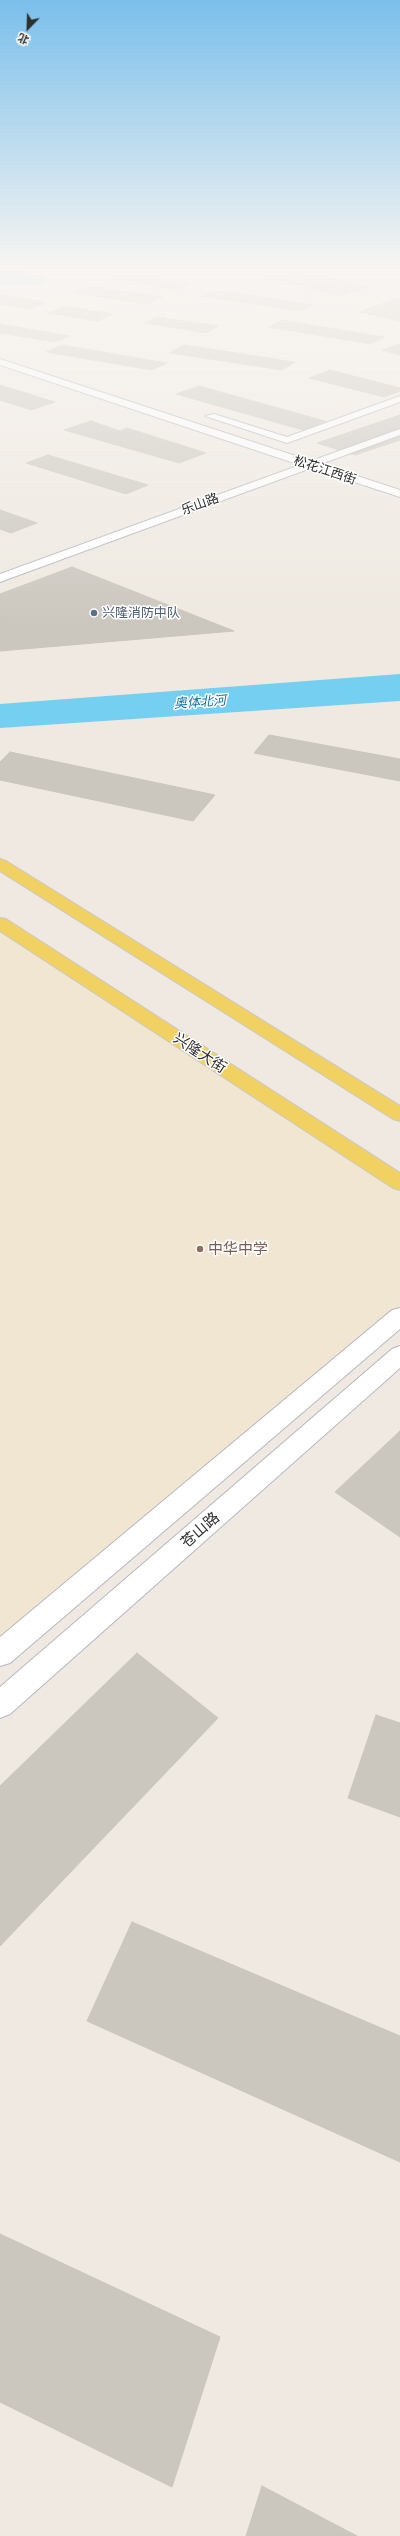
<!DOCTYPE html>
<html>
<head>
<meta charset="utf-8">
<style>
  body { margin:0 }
  #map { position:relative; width:400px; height:2536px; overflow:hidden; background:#efe9e1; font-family:Commissioner,"Noto Sans SC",sans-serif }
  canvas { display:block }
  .north { position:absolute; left:8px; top:8px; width:40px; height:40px; -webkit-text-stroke:3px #fff; paint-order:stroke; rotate:203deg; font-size:11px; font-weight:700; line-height:16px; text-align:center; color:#2e2e2e }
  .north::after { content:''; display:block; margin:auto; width:14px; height:18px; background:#2e2e2e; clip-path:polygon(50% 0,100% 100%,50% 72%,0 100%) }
</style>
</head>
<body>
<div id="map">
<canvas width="400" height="2536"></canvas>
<div class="north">北</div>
</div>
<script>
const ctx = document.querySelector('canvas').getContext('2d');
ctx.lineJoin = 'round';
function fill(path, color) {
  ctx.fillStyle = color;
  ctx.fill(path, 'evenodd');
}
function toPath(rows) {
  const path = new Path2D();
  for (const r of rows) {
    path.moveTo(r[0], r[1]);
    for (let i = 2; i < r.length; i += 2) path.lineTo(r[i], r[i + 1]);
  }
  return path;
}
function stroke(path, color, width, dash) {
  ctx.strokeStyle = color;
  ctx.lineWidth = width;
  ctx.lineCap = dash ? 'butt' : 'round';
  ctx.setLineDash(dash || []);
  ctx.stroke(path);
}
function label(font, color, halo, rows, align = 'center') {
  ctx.font = font + ' Commissioner,"Noto Sans SC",sans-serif';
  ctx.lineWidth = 3;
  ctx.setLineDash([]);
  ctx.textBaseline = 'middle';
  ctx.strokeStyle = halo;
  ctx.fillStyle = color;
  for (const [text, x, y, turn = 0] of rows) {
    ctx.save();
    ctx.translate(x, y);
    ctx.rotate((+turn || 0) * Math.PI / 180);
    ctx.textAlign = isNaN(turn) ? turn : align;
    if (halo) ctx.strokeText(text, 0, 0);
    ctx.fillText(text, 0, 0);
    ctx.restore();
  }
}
const education = toPath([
  [0,919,400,1183,400,1315,0,1654]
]);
const water = toPath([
  [0,269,19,269,27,272,26,274,44,277,48,281,41,283,41,285,0,285],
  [400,674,400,701,0,728,0,704]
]);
const building = toPath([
  [80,269,105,269,94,272,80,269],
  [201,269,228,269,218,272,201,269],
  [295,270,370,287,341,296,265,278,295,270],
  [126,273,191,284,176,290,111,279,126,273],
  [92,286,163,297,146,304,75,293,92,286],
  [216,290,313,305,300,311,201,296,216,290],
  [3,295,46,303,30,309,0,304,0,296,3,295],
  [395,299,400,300,400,321,359,312,395,299],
  [65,306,113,314,97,321,48,313,65,306],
  [157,317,219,326,206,333,144,323,157,317],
  [282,320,384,337,371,344,268,327,282,320],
  [0,324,70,336,55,342,0,333,0,324],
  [400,344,400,355,382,350,400,344],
  [62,345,167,363,152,370,46,352,62,345],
  [184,345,295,362,282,370,170,353,184,345],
  [330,370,400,388,400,391,384,397,309,378,330,370],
  [0,385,55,402,31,410,0,400,0,385],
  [199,386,325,421,303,430,176,394,199,386],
  [400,415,400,440,355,455,317,443,400,415],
  [91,421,120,431,127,428,206,453,179,463,64,430,91,421],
  [48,455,148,485,126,494,26,463,48,455],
  [0,510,37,523,11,533,0,529,0,510],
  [72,567,234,631,0,651,0,594,72,567],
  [269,735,400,759,400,781,254,753,269,735],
  [10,752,215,795,193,821,0,780,0,762,10,752],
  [400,1431,400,1537,335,1492,400,1431],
  [137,1653,218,1718,0,1946,0,1786,137,1653],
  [376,1715,400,1723,400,1817,348,1798,376,1715],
  [132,1922,400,2036,400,2162,87,2021,132,1922],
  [0,2234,220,2337,172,2487,0,2402,0,2234],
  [262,2486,357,2536,246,2536,262,2486]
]);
const minor = toPath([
  [0,359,311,461,400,429,400,435,321,464,400,490,400,497,311,468,0,582,0,574,300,465,0,365,0,359],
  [400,396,400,402,287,443,205,416,214,414,287,437,400,396],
  [400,1308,400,1329,10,1663,0,1666,0,1637,392,1310,400,1308],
  [400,1346,400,1368,10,1714,0,1718,0,1687,392,1349,400,1346]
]);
const major = toPath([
  [0,859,6,861,400,1106,400,1121,393,1119,0,871,0,859],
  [0,918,6,919,400,1173,400,1190,393,1188,0,931,0,918]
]);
const markers = [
  [94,613,4,"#5c6f8a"],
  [200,1249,4,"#8d6e63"]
];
const farStreetnames = [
  ["松花江西街",325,470,18],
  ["乐山路",200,504,-20]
];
const farServicenames = [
  ["兴隆消防中队",102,613]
];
const farWaternames = [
  ["奥体北河",200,702,-4]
];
const streetNames = [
  ["兴隆大街",200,1053,33],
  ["苍山路",200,1530,-41]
];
const educationNames = [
  ["中华中学",208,1249]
];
fill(education, '#f0e6d1');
fill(water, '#75cff0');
fill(building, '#cbc7bf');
stroke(building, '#cbc5ba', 1);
stroke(minor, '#b4b7c1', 2);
stroke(major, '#c9c9c9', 2);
fill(minor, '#fff');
fill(major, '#f2d163');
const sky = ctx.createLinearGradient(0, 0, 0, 624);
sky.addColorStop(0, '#7abfeb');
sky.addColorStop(0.43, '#f8f5f2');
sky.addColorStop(1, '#f8f5f200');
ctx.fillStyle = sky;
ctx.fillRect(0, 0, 400, 624);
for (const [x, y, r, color] of markers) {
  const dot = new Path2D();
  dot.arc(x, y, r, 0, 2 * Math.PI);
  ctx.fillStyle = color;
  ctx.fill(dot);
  stroke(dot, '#fff', 1.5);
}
label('13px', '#2e2e2e', '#fff', farStreetnames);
label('13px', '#4e5e75', '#fff', farServicenames, 'left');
label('italic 13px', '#0d6fa3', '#fff', farWaternames);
label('15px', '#2e2e2e', '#fff', streetNames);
label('15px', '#785e54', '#fff', educationNames, 'left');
</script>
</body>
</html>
